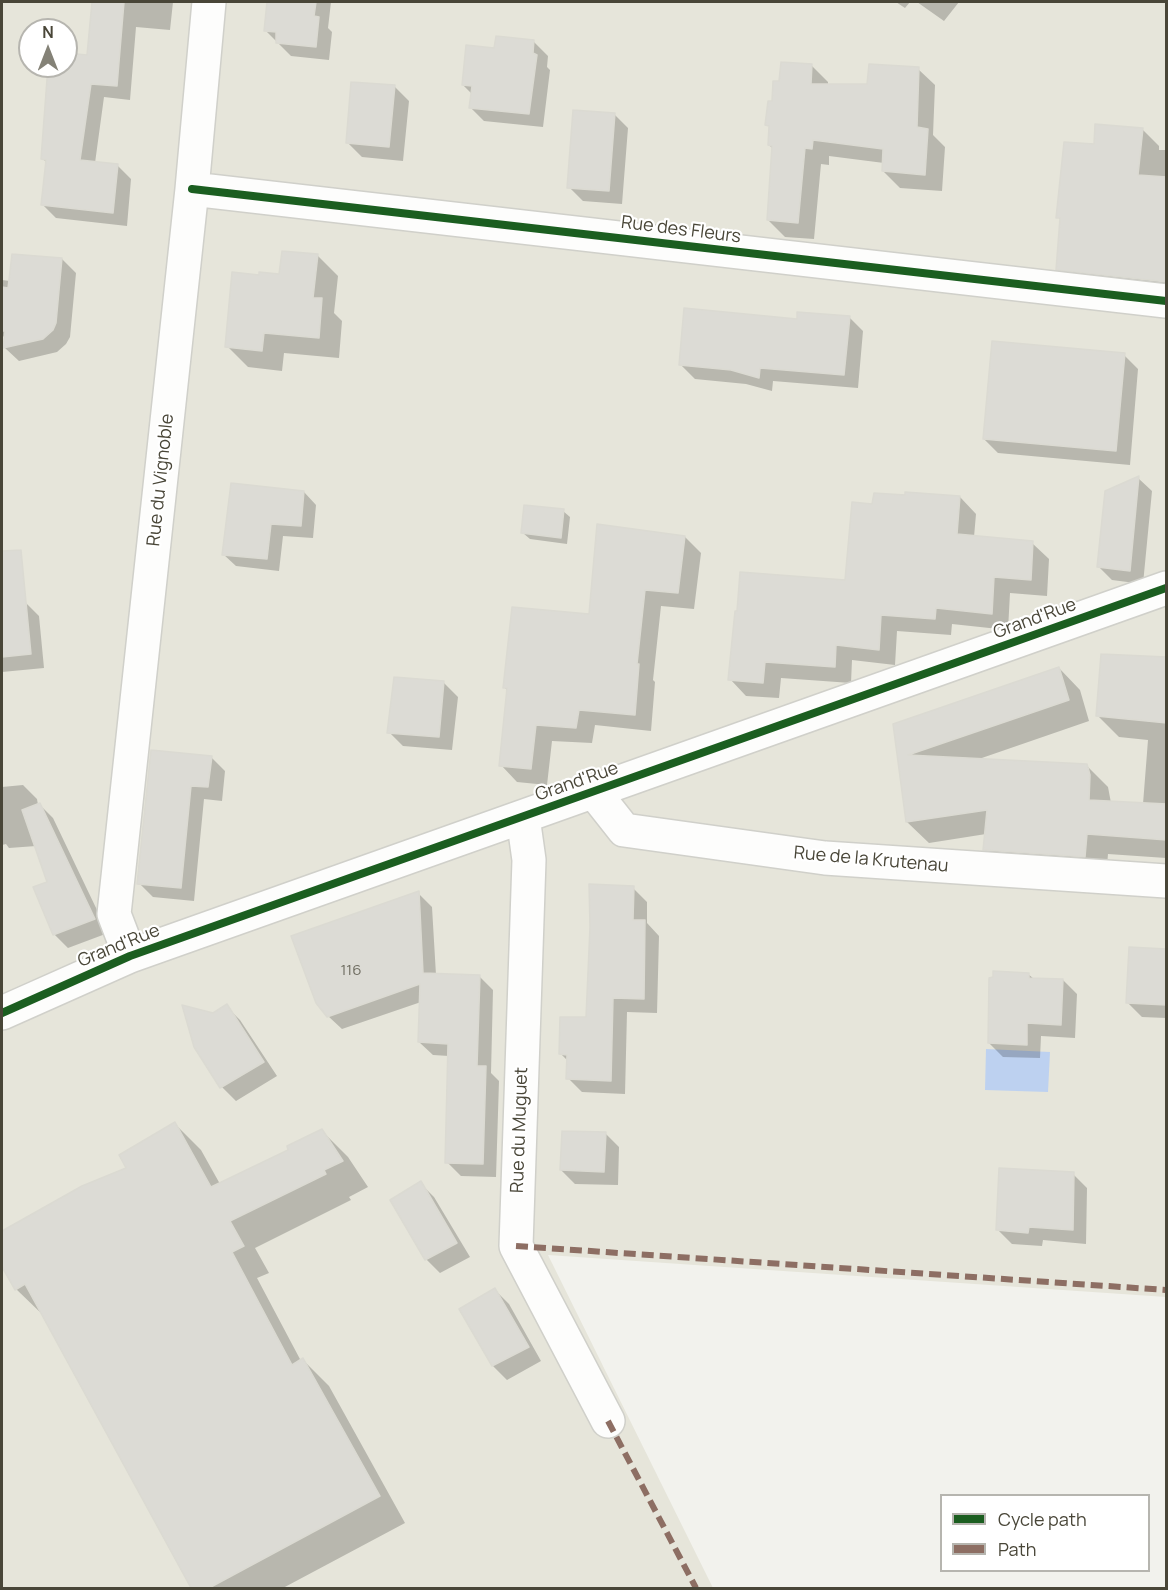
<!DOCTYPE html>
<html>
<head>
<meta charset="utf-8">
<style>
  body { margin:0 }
  #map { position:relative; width:1168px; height:1590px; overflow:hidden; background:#f2f2ed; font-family:Manrope,sans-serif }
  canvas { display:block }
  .frame { position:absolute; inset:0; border:3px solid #494638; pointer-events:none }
  .legend { position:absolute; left:940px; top:1494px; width:210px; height:78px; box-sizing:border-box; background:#fff; border:2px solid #b6b5af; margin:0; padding:8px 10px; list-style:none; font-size:18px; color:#494638 }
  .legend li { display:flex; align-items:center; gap:12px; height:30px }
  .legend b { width:30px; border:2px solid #b6b5af }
  .north { position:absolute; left:18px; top:18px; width:60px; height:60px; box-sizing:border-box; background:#fff; border:2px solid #b6b5af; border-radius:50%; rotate:0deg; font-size:16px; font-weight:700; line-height:24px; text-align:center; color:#494638 }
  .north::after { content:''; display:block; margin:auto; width:21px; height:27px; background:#848277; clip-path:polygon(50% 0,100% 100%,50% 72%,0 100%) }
</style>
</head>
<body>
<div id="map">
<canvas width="1168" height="1590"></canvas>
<div class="frame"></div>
<ul class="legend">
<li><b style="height:8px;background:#1b5e20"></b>Cycle path</li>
<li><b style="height:8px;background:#8d6e63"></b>Path</li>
</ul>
<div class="north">N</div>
</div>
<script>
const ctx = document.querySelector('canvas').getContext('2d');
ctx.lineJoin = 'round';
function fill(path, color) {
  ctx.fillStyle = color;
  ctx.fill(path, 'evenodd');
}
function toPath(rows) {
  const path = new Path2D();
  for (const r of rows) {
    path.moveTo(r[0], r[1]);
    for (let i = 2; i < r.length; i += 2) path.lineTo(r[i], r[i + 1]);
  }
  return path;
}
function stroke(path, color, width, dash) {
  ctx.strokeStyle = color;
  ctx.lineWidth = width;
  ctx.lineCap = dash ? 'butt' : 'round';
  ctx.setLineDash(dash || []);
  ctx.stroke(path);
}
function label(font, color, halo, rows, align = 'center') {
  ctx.font = font + ' Manrope,sans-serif';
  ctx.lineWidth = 4.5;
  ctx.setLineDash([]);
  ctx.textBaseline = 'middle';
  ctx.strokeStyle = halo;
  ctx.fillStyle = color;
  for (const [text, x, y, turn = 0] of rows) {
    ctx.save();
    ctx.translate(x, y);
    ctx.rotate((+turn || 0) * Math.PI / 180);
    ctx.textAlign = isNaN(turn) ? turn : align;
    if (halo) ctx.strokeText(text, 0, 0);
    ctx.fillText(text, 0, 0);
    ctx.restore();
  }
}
const residential = toPath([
  [2,2,1166,2,1166,1297,548,1255,713,1588,2,1588],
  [30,30,66,30,66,66,30,66]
]);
const water = toPath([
  [986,1049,1050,1052,1048,1092,985,1090]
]);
const shadow = toPath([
  [92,2,173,2,170,30,136,27,130,100,104,97,95,163,117,165,131,179,127,226,56,218,42,204,47,163,43,159,50,66,66,66,66,54,88,57],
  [268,2,331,2,328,28,332,32,329,60,291,56,265,30],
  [896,2,910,2,905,8],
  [917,2,959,2,944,21],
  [534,42,548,56,547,67,550,70,543,127,484,121,470,107,472,94,463,85,496,49],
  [812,66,828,82,828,86,869,86,918,69,935,85,933,135,945,147,942,191,900,188,883,171,884,163,829,156,829,165,821,164,814,239,785,237,768,220,773,149,769,145,770,127,767,124,781,83],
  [395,87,409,101,403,161,362,157,348,143],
  [614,114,628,128,622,204,583,201,569,187],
  [1143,130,1159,146,1159,150,1166,150,1166,296,1074,285,1058,269,1061,220,1058,217,1095,146],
  [317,255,338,276,334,313,342,321,339,358,284,353,282,371,248,367,227,346,260,277,280,276],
  [62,259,76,273,70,337,66,344,57,352,19,361,5,348,5,337,2,336,2,280,10,281],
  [849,317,863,331,858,388,773,381,772,391,746,384,695,379,681,365,798,320],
  [1124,355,1138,369,1130,465,998,453,984,439],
  [1138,478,1152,491,1143,584,1112,580,1098,566],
  [304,492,316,505,313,538,283,536,279,571,236,566,223,554],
  [960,497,976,514,974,537,1032,543,1049,559,1047,596,1010,593,1008,630,952,624,951,635,897,631,895,665,852,660,851,683,781,678,779,698,746,696,730,679,847,582,874,505],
  [563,511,570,517,567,544,530,539,523,533],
  [685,537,701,553,694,609,661,606,653,680,655,682,651,731,595,725,592,743,552,741,547,785,517,782,501,765,508,691,505,688],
  [25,602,39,616,44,668,2,672,2,604],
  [1166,648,1166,858,1108,854,1106,877,1006,870,985,849,986,834,929,843,907,822,895,725,1059,668,1080,690,1089,721,976,760,1087,766,1108,787,1111,803,1143,804,1148,740,1119,737,1098,716,1165,659],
  [444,683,458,697,452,750,403,746,389,732],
  [152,752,211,757,225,771,222,801,204,799,194,901,153,897,139,883],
  [23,785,37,799,38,805,39,804,53,818,108,933,68,948,54,934,49,882,36,846,9,848,6,844,2,845,2,787],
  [633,888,647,902,647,923,659,936,657,1013,627,1012,625,1094,582,1092,568,1078,568,1061,561,1054,588,1019],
  [418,893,432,907,436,975,479,976,493,990,491,1073,499,1081,496,1177,461,1176,447,1162,449,1056,433,1055,419,1042,421,1002,342,1029,328,1016],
  [1166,950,1166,1018,1142,1017,1128,1003],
  [1028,974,1034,979,1063,980,1077,994,1075,1038,1041,1036,1040,1058,1003,1057,989,1043],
  [226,1006,240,1020,277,1076,236,1101,222,1087,196,1047,213,1015],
  [175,1124,201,1150,220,1184,290,1151,322,1131,348,1157,368,1187,349,1197,351,1200,255,1248,269,1273,257,1278,301,1361,303,1360,329,1386,405,1523,283,1588,193,1588,43,1315,16,1289,2,1264,2,1232,83,1188,129,1168],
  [605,1133,619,1147,618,1185,575,1184,561,1170],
  [1073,1174,1087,1188,1086,1244,1043,1240,1042,1246,1012,1244,998,1230],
  [420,1183,434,1197,470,1257,440,1273,426,1259],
  [495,1290,509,1304,541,1361,507,1380,493,1366]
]);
const building = toPath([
  [92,2,124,2,117,86,91,84,80,160,118,164,113,213,41,205,46,160,41,159,48,66,66,66,66,53,87,55,92,2],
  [267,2,316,2,314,16,319,17,316,47,276,43,276,32,264,31,267,2],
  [496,36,534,40,533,53,537,55,529,114,469,108,472,86,462,85,466,45,494,48,496,36],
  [781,62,812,64,811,84,867,84,869,64,919,67,917,127,928,129,925,175,882,171,883,149,813,140,812,149,805,148,798,223,767,220,772,146,768,145,769,126,765,125,768,101,772,101,773,81,779,81,781,62],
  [351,82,395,85,389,147,346,143,351,82],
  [573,110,615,113,609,191,567,188,573,110],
  [1095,124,1143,128,1138,175,1167,177,1167,282,1056,270,1060,218,1056,218,1064,142,1094,144,1095,124],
  [282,251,318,254,313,298,322,298,319,338,264,333,262,351,225,347,232,272,259,275,259,272,279,274,282,251],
  [12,254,62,258,56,323,53,330,43,339,3,348,5,331,2,331,2,287,8,288,12,254],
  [684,308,797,319,797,312,850,316,844,375,760,368,759,378,731,370,679,365,684,308],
  [992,341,1125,353,1116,451,983,439,992,341],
  [1139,476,1130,571,1097,567,1105,491,1139,476],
  [231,483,304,491,301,526,271,524,267,559,222,555,231,483],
  [905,492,960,496,957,534,1033,541,1031,580,994,577,992,614,936,608,935,619,881,615,879,650,836,645,835,667,765,662,763,683,728,680,735,611,737,611,740,572,845,580,852,502,872,504,874,493,905,495,905,492],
  [524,505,564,509,561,538,521,533,524,505],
  [597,524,685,536,678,593,645,590,637,664,639,664,635,715,579,710,576,728,536,725,531,769,499,766,507,688,503,688,512,607,589,614,597,524],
  [21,550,31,654,2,657,2,551,21,550],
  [1101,654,1167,657,1167,723,1096,716,1101,654],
  [1059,667,1069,700,908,755,1087,764,1090,775,1089,800,1167,804,1167,840,1087,834,1085,857,983,850,987,810,906,822,893,724,1059,667],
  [394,677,444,681,439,737,387,733,394,677],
  [151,750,212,756,208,787,191,786,181,888,137,884,151,750],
  [40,803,95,919,53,935,33,887,47,882,22,810,40,803],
  [589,884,634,886,633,920,645,920,644,999,613,998,611,1081,566,1079,567,1055,559,1054,560,1017,586,1017,590,927,589,884],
  [419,891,423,973,480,975,477,1066,486,1066,483,1164,445,1163,448,1044,418,1042,420,984,327,1017,316,1003,291,936,419,891],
  [1129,947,1167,949,1167,1005,1126,1003,1129,947],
  [993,971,1029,973,1029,978,1063,979,1061,1025,1027,1023,1027,1045,988,1043,989,978,993,977,993,971],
  [227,1004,264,1062,220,1088,194,1047,182,1005,213,1013,227,1004],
  [175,1122,211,1187,288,1150,287,1146,322,1129,343,1161,324,1170,326,1174,230,1221,244,1246,232,1252,292,1365,303,1358,380,1496,209,1588,191,1588,25,1284,15,1290,2,1267,2,1231,82,1186,126,1168,119,1155,175,1122],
  [562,1131,606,1132,604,1172,560,1170,562,1131],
  [999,1168,1074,1172,1073,1230,1029,1227,1028,1233,996,1230,999,1168],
  [421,1181,457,1243,425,1260,390,1200,421,1181],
  [495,1288,529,1347,492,1366,459,1309,495,1288]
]);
const minor = toPath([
  [192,189,1166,301],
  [594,792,624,830,825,858,1166,881],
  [523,817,529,860,516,1246,608,1421],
  [130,956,114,914,192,189,209,2],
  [2,1013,130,956,1166,588]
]);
const quiet = toPath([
  [516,1246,1166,1290],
  [608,1421,696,1588]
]);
const cycleway = toPath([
  [192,189,1166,301],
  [2,1013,130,956,1166,588]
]);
const numberNames = [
  ["116",351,971]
];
const streetNames = [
  ["Rue des Fleurs",681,230,7],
  ["Rue du Vignoble",161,480,-84],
  ["Grand'Rue",1035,619,-20],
  ["Grand'Rue",577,782,-19],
  ["Rue de la Krutenau",871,860,5],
  ["Grand'Rue",119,946,-22],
  ["Rue du Muguet",520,1130,-88]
];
fill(residential, '#e6e5da');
fill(water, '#bdd1f0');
fill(shadow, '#0003');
fill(building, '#dcdbd5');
stroke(building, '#dbdad2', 1.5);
stroke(minor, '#d0d0ca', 36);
stroke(minor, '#fdfdfc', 33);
stroke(quiet, '#8d6e63', 6, [12, 6]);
stroke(cycleway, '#1b5e20', 8);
label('15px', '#6e6c60', null, numberNames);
label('18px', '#494638', '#fff', streetNames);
</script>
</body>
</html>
